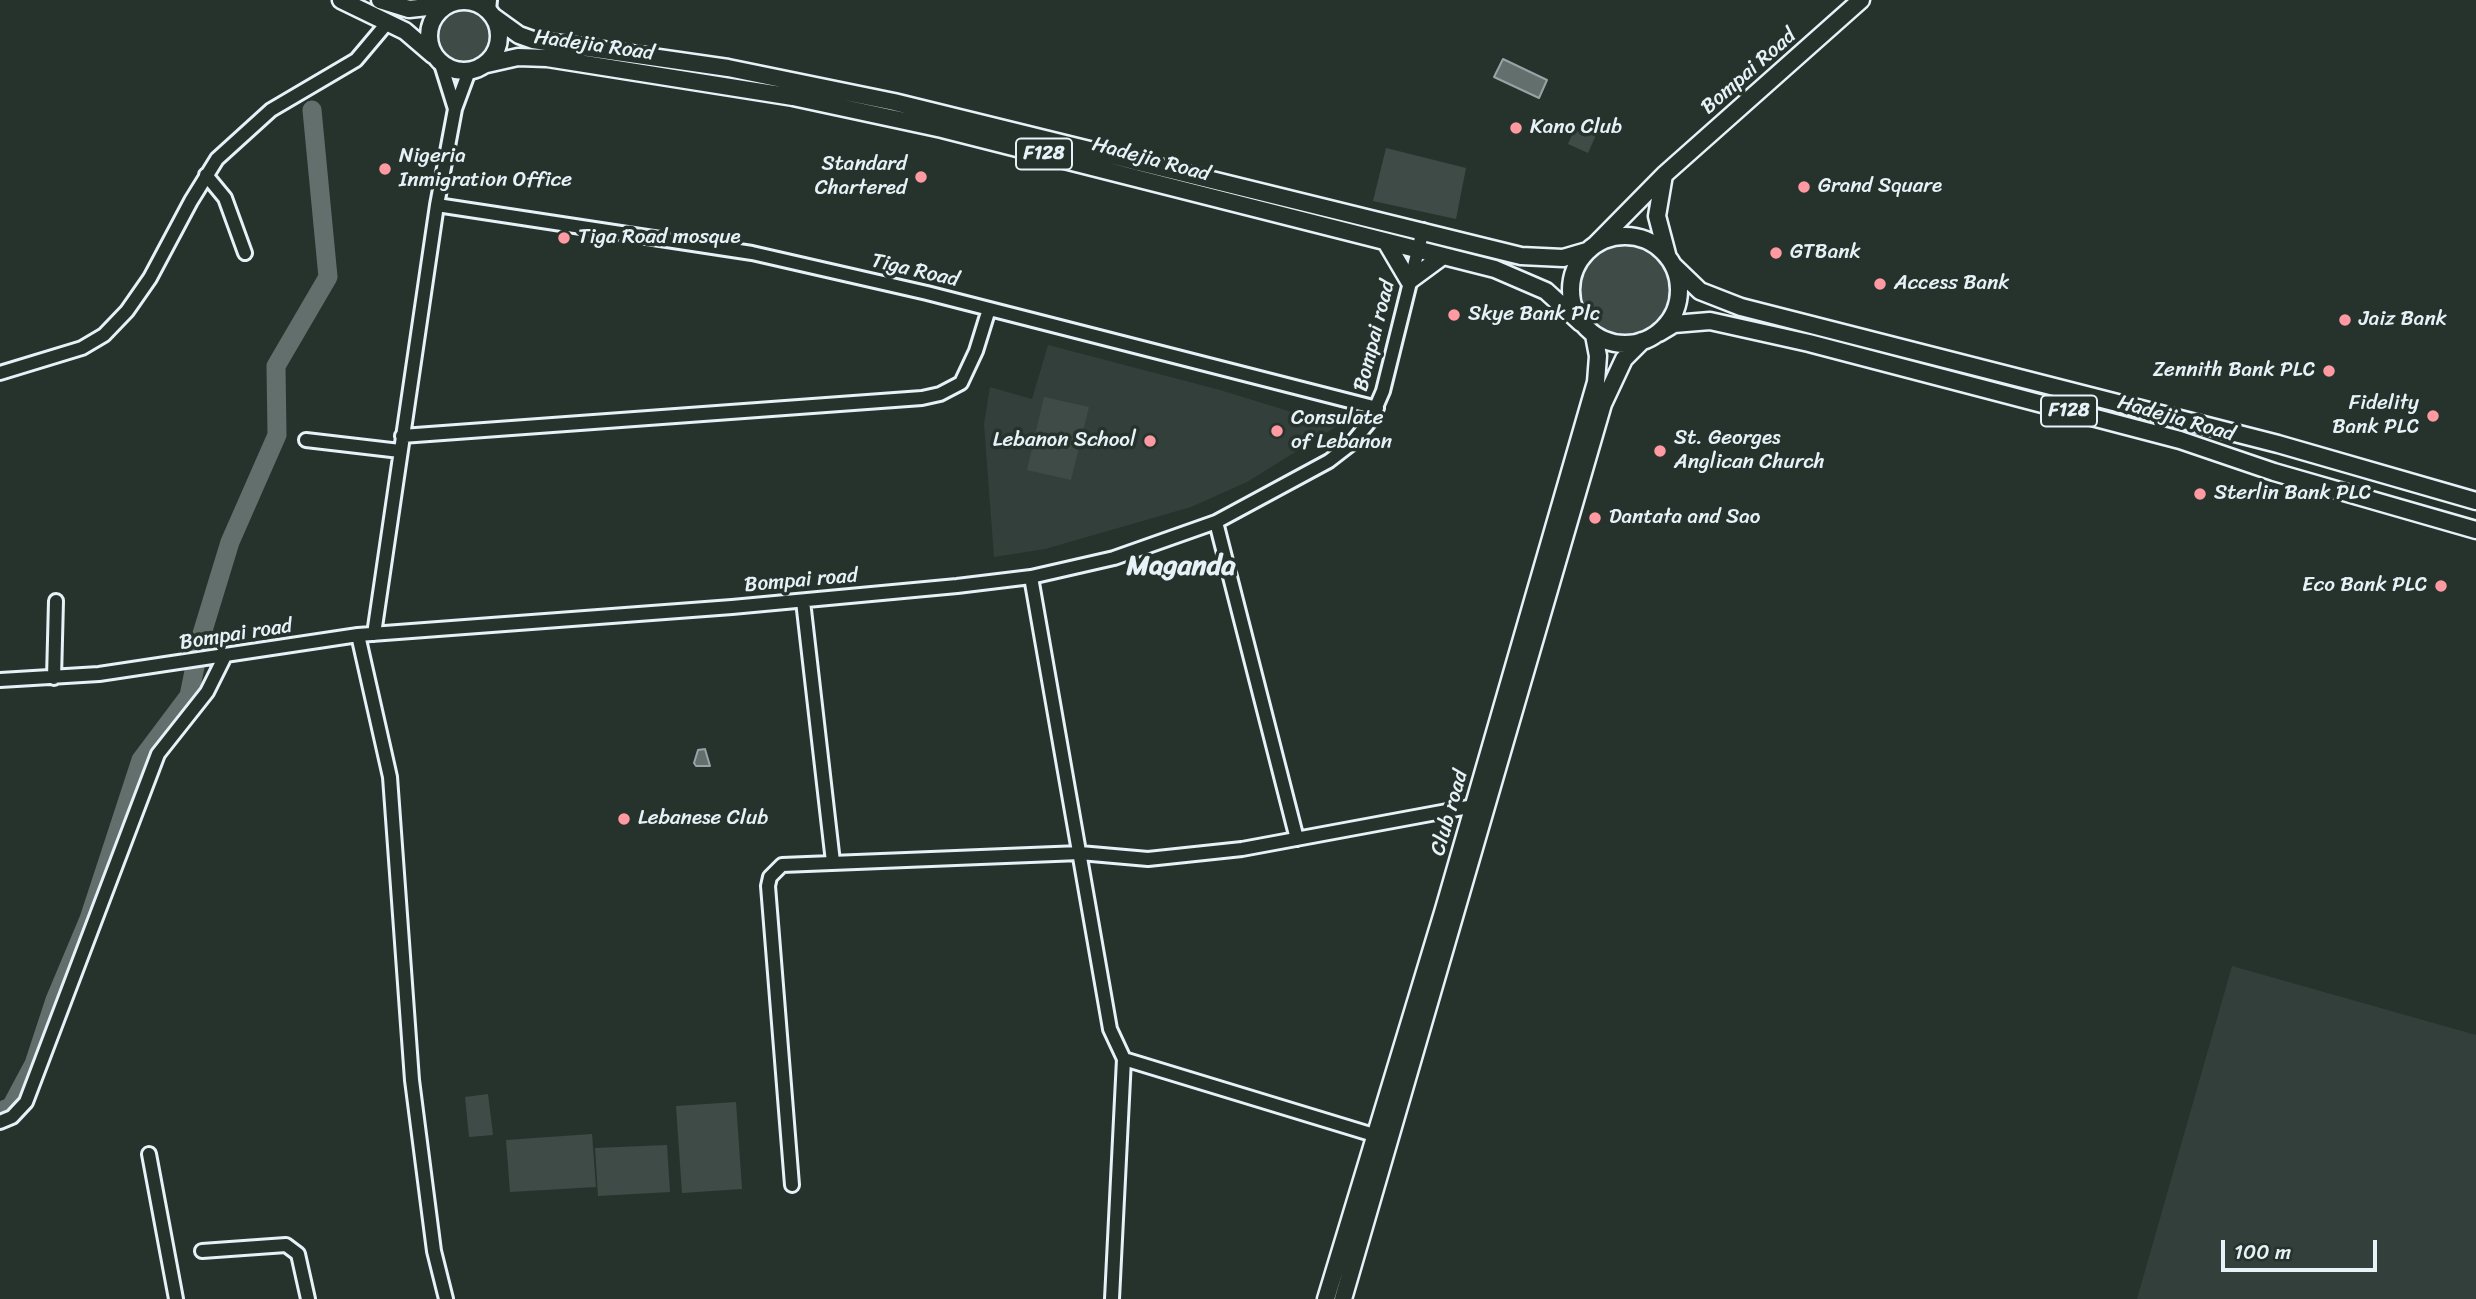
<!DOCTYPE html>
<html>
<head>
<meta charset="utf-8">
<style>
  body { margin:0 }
  #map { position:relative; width:2476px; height:1299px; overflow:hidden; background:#26332d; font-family:Sriracha,sans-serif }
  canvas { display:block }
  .scale { position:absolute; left:2221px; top:1240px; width:156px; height:32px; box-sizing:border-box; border:4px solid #e8f1f8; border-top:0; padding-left:9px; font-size:21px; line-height:24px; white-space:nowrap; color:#e8f1f8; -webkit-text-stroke:5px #26332d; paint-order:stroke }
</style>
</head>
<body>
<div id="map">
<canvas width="2476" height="1299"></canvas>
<div class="scale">100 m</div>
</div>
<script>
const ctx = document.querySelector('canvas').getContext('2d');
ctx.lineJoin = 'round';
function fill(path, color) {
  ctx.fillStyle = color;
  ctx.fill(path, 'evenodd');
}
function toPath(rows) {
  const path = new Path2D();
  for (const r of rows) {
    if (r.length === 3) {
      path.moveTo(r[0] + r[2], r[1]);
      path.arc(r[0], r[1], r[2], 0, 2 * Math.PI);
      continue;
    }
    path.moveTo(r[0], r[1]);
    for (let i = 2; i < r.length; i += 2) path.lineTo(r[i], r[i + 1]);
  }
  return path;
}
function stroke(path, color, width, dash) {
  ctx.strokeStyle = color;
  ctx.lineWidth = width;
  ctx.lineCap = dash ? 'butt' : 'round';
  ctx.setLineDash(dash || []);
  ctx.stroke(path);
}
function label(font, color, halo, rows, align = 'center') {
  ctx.font = font + ' Sriracha,sans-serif';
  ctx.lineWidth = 7;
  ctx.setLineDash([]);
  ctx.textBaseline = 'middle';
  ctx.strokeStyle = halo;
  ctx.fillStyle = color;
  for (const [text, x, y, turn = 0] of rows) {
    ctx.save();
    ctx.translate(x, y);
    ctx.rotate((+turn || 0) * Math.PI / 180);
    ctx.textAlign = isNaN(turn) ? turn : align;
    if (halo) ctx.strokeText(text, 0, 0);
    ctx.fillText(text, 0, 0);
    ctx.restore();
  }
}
const built = toPath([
  [1048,345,1220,390,1337,426,1247,482,1191,507,1045,549,994,557,984,424,990,387,1032,399],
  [2232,966,2476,1035,2476,1299,2137,1299]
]);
const green = toPath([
  [464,37,26],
  [1577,124,1597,133,1588,153,1568,144],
  [1386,148,1466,168,1456,219,1373,201],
  [1624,289,45],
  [1044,397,1089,407,1071,480,1027,470],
  [488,1094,493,1135,469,1137,465,1097],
  [736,1102,742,1189,682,1193,676,1106],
  [592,1134,596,1187,510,1192,506,1140],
  [667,1145,670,1192,598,1196,595,1148]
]);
const water = toPath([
  [1503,59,1547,80,1539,98,1494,77,1503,59],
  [705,749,710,766,696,766,694,763,698,750,705,749]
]);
const river = toPath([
  [0,1111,11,1107,34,1064,55,1000,89,919,141,760,189,696,201,637,230,542,277,435,276,366,328,277,312,110]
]);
const minor = toPath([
  [489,11,490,0],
  [441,64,455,109],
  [206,175,225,198,245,253],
  [437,205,752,253,927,293,1377,408],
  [0,373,82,348,104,335,127,311,150,278,191,201,217,159,271,110,356,60,388,22],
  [402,436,922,398,940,394,961,383,976,351,989,309],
  [306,440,400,451],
  [1216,522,1297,839],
  [1031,577,1110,1029,1124,1059,1112,1299],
  [803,601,833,862],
  [374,634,437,205,455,109,469,71],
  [358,635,390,777,412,1080,434,1251,446,1299],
  [54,678,56,601],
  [0,680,99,674,358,635,732,607,957,586,1031,577,1114,558,1216,522,1329,461,1351,444,1370,421,1383,391,1423,230],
  [1124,1059,1377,1136],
  [0,1122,12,1117,26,1102,158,754,207,692,225,656],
  [149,1154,176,1299],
  [792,1185,768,886,770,877,782,865,1080,853,1148,859,1242,849,1474,806],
  [202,1251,286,1245,298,1254,308,1299]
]);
const major = toPath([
  [341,0,405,31,433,55],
  [380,0,409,9,446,5],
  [464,36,35],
  [494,17,519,35,533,40,728,68,894,102,1521,256,1563,258,1587,251],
  [487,64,518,57,547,58,793,97,942,129,1495,269,1546,291,1581,323],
  [1664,175,1657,216,1667,254],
  [1625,290,54],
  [1386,242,1409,281,1443,256],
  [1596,244,1664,175,1861,0],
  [1673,265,1700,291,1741,307,2278,444,2476,501],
  [1659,333,1674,324,1710,321,1809,343,2180,440,2274,472,2476,530],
  [1326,1299,1444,909,1596,382,1598,356,1594,335],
  [1343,1299,1603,404,1624,359,1642,341]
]);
const markers = [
  [1516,128,7,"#ff9aa2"],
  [385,169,7,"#ff9aa2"],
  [921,177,7,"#ff9aa2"],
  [1804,187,7,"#ff9aa2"],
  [564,238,7,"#ff9aa2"],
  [1776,253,7,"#ff9aa2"],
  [1880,284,7,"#ff9aa2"],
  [1454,315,7,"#ff9aa2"],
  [2345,320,7,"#ff9aa2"],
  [2329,371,7,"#ff9aa2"],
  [2433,416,7,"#ff9aa2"],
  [1277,431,7,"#ff9aa2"],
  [1150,441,7,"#ff9aa2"],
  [1660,451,7,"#ff9aa2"],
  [2200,494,7,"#ff9aa2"],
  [1595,518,7,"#ff9aa2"],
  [2441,586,7,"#ff9aa2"],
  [624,819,7,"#ff9aa2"]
];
const shields = [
  [1044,154,56],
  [2069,411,56]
];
const shieldNames = [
  ["F128",1044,154],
  ["F128",2069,411]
];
const streetNames = [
  ["Hadejia Road",594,46,8],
  ["Bompai Road",1749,72,-41],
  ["Hadejia Road",1151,160,15],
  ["Tiga Road",915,271,13],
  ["Bompai road",1375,336,-76],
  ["Hadejia Road",2176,419,16],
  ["Bompai road",801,581,-5],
  ["Bompai road",236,635,-9],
  ["Club road",1450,813,-74]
];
const poiNames = [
  ["Kano Club",1530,128],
  ["Nigeria",399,157],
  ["Inmigration Office",399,181],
  ["Standard",907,165,"right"],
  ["Chartered",907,189,"right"],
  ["Grand Square",1818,187],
  ["Tiga Road mosque",578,238],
  ["GTBank",1790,253],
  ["Access Bank",1894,284],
  ["Skye Bank Plc",1468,315],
  ["Jaiz Bank",2359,320],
  ["Zennith Bank PLC",2315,371,"right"],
  ["Fidelity",2419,404,"right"],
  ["Bank PLC",2419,428,"right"],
  ["Consulate",1291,419],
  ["of Lebanon",1291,443],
  ["St. Georges",1674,439],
  ["Anglican Church",1674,463],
  ["Lebanon School",1136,441,"right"],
  ["Sterlin Bank PLC",2214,494],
  ["Dantata and Sao",1609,518],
  ["Eco Bank PLC",2427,586,"right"],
  ["Lebanese Club",638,819]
];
const districtNames = [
  ["Maganda",1181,567]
];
fill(built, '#333f3a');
fill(green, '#3e4b47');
fill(water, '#636f6d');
stroke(water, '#98a3a5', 2);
stroke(river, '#636f6d', 19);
stroke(minor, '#e8f1f8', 18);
stroke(major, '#e8f1f8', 21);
stroke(minor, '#26332d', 12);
stroke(major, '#26332d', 16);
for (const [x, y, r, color] of markers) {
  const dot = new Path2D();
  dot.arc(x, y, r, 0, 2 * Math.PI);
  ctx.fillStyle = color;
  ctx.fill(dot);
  stroke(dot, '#26332d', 2.5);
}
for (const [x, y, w] of shields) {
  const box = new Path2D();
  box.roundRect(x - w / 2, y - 15.5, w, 31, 5);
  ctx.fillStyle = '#26332d';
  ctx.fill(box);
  stroke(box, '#e8f1f8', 2);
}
label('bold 19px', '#e8f1f8', null, shieldNames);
label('21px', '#e8f1f8', '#26332d', streetNames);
label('21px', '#e8f1f8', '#26332d', poiNames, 'left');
label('bold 28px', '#e8f1f8', '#26332d', districtNames);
</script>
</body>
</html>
